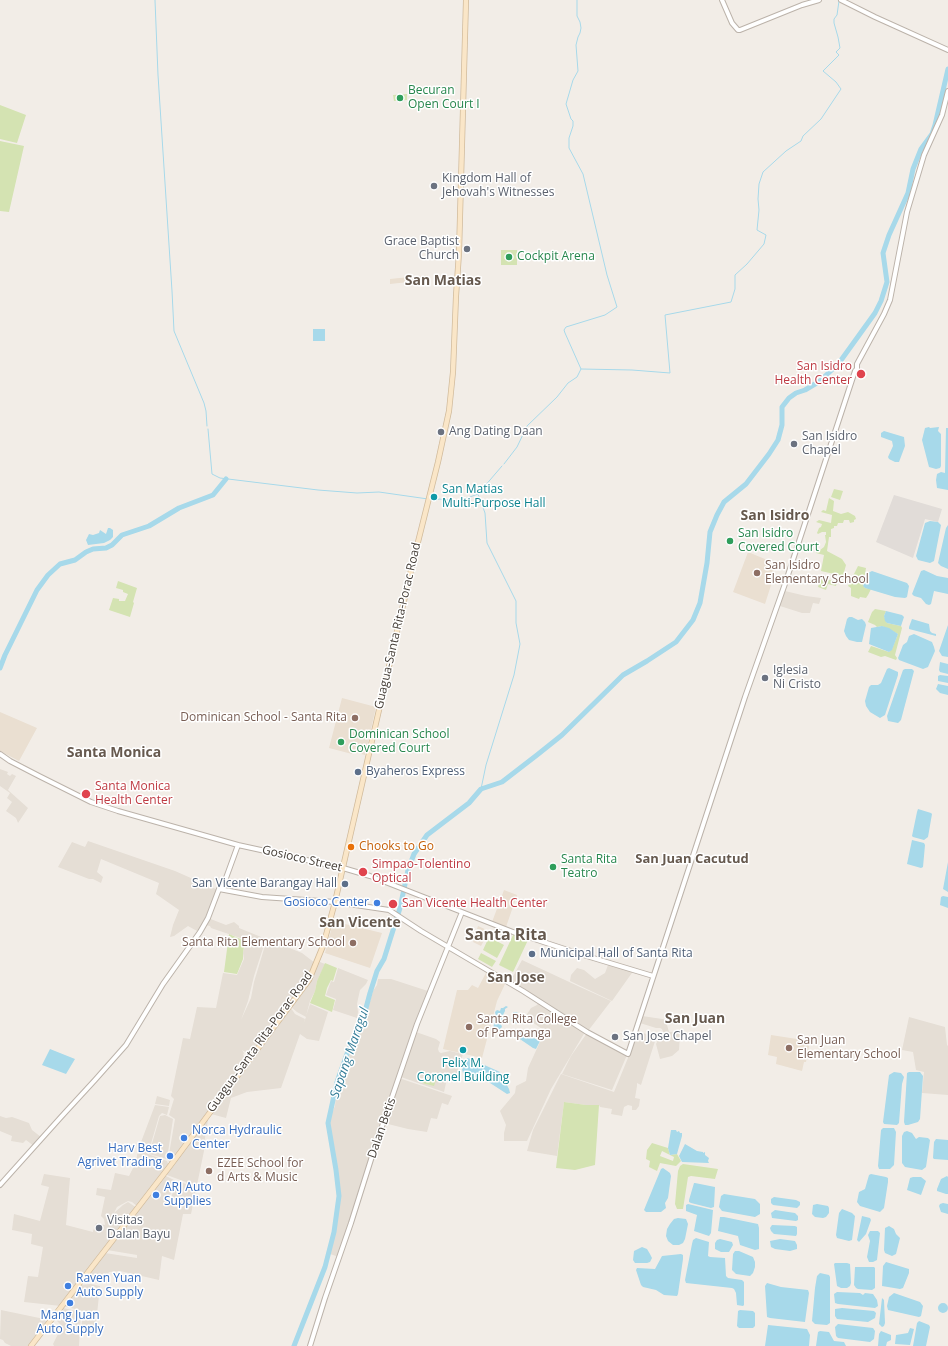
<!DOCTYPE html>
<html>
<head>
<meta charset="utf-8">
<style>
  body { margin:0 }
  canvas { display:block; background:#f2ede7 }
</style>
</head>
<body>
<canvas width="948" height="1346"></canvas>
<script>
const ctx = document.querySelector('canvas').getContext('2d');
ctx.lineJoin = 'round';
function fill(path, color) {
  ctx.fillStyle = color;
  ctx.fill(path, 'evenodd');
}
function toPath(rows) {
  const path = new Path2D();
  for (const r of rows) {
    if (r.length === 3) {
      path.moveTo(r[0] + r[2], r[1]);
      path.arc(r[0], r[1], r[2], 0, 2 * Math.PI);
      continue;
    }
    path.moveTo(r[0], r[1]);
    for (let i = 2; i < r.length; i += 2) path.lineTo(r[i], r[i + 1]);
  }
  return path;
}
function stroke(path, color, width, dash) {
  ctx.strokeStyle = color;
  ctx.lineWidth = width;
  ctx.lineCap = dash ? 'butt' : 'round';
  ctx.setLineDash(dash || []);
  ctx.stroke(path);
}
function label(font, color, halo, rows, align = 'center') {
  ctx.font = font + ' "Open Sans",sans-serif';
  ctx.lineWidth = 3;
  ctx.setLineDash([]);
  ctx.textBaseline = 'middle';
  ctx.strokeStyle = halo;
  ctx.fillStyle = color;
  for (const [text, x, y, turn = 0] of rows) {
    ctx.save();
    ctx.translate(x, y);
    ctx.rotate((+turn || 0) * Math.PI / 180);
    ctx.textAlign = isNaN(turn) ? turn : align;
    if (halo) ctx.strokeText(text, 0, 0);
    ctx.fillText(text, 0, 0);
    ctx.restore();
  }
}
const residential = toPath([
  [785,591,806,596,821,598,819,604,813,603,810,613,802,613,780,606],
  [0,769,8,772,7,774,10,776,12,774,16,776,8,790,28,808,18,823,16,818,6,811,12,802,7,798,10,793,0,786],
  [88,841,175,871,218,890,203,925,197,931,188,926,174,936,170,937,173,925,179,910,156,894,159,883,101,859,97,872,103,877,101,883,93,879,89,879,58,867,72,842,85,847],
  [208,918,226,925,234,922,239,926,239,928,266,939,254,976,248,1001,241,1020,251,998,254,982,267,939,302,953,315,963,307,980,251,1057,249,1054,242,1050,244,1053,243,1055,249,1061,170,1164,168,1160,175,1119,169,1115,174,1099,171,1096,183,1038,190,1039,197,1007,216,1008,223,973,237,975,244,959,243,953,246,942,252,942,211,928,210,926,205,925],
  [522,960,580,987,611,1001,588,1031,510,982],
  [320,962,325,964,317,981,315,991,310,1001,306,1016,310,1004,328,1012,319,1041,307,1039,300,1034,281,1088,247,1092,231,1098,226,1118,211,1114,291,1008,295,1014,305,1019,303,1025,306,1017,297,1012,291,1007,305,990],
  [608,965,634,970,612,1001,570,981,571,975,577,968,584,970,595,979,605,973],
  [338,968,368,980,366,984,360,990,358,999,357,1004,358,1012,357,1018,333,1010,336,999,326,995,331,981,334,982],
  [378,979,391,979,428,991,380,1129,374,1127,380,1129,339,1257,330,1254,337,1218,339,1188,328,1123,335,1106,338,1078,366,1016,373,991,377,985],
  [540,1001,585,1032,551,1089,527,1141,504,1141,504,1133,506,1125,500,1111,515,1093,516,1086,526,1081,528,1068,545,1031,525,1017,531,1008,537,1005],
  [642,1016,669,1020,667,1025,669,1032,673,1032,680,1034,679,1050,672,1056,660,1059,656,1044,658,1040,661,1039,664,1034,662,1029,660,1028,656,1028,640,1023],
  [909,1017,945,1027,947,1045,948,1046,948,1095,922,1093,924,1072,916,1070,913,1052,902,1050],
  [636,1030,656,1038,641,1085,637,1083,637,1086,635,1098,640,1099,639,1106,636,1110,632,1110,632,1106,628,1105,624,1107,622,1116,611,1114,612,1109,600,1107,599,1105,586,1105,564,1102,557,1156,527,1151,533,1130,561,1074,614,1092,630,1053],
  [416,1032,436,1039,440,1042,438,1049,439,1052,441,1053,450,1051,463,1054,456,1076,448,1074,444,1092,401,1077],
  [587,1033,627,1055,612,1090,562,1074,571,1056],
  [399,1078,452,1096,448,1105,442,1103,437,1119,431,1118,427,1132,408,1129,384,1123],
  [157,1096,170,1100,169,1106,155,1104],
  [155,1105,169,1107,167,1115,162,1113,159,1116,148,1154,167,1161,169,1166,138,1207,132,1202,128,1201,117,1207,114,1213,123,1205,128,1202,137,1208,61,1306,24,1302,28,1276,38,1277,43,1247,31,1244,32,1234,12,1230,14,1214,40,1221,49,1187,41,1185,44,1174,70,1178,66,1225,93,1232,93,1231,96,1223,105,1225,104,1219,101,1216,105,1197,96,1195,97,1188,111,1190,115,1173,129,1176,136,1162,138,1150],
  [165,1115,173,1119,167,1159,149,1154,160,1116],
  [0,1116,6,1118,12,1117,29,1123,32,1130,41,1137,34,1146,26,1140,23,1143,11,1141,12,1136,0,1131],
  [207,1119,208,1120,205,1138,204,1151,191,1214,183,1214,174,1260,162,1256,159,1280,120,1271,109,1272,106,1278,86,1276,105,1253,137,1258,137,1255,107,1250,164,1175,176,1181,170,1195,171,1199,174,1202,175,1201,172,1198,172,1195,177,1181,186,1184,186,1182,164,1174],
  [91,1284,100,1286,95,1333,81,1332,83,1311,63,1306,81,1285],
  [63,1308,81,1312,79,1346,54,1346,53,1344,62,1326,54,1318],
  [1,1310,49,1320,30,1346,11,1346,5,1343,3,1340,0,1339]
]);
const industrial = toPath([
  [894,495,942,509,938,522,925,519,913,558,876,542]
]);
const education = toPath([
  [428,275,428,280,390,284,390,279],
  [748,552,777,564,770,581,772,582,765,604,733,592],
  [342,698,376,707,365,755,353,752,352,754,329,748],
  [0,712,37,728,19,761,0,751],
  [504,890,517,895,506,927,492,922],
  [334,919,345,922,345,924,382,933,370,968,325,953],
  [478,926,489,931,481,946,473,942,479,930,477,929],
  [487,971,506,982,497,1001,482,1058,443,1049,457,990,468,990,472,985,478,988],
  [771,1035,810,1041,806,1062,804,1062,802,1071,776,1064,777,1057,768,1055]
]);
const green = toPath([
  [407,94,407,100,394,101,393,95],
  [0,105,26,115,17,143,0,139],
  [0,141,24,146,9,212,0,211],
  [501,250,517,250,517,265,501,265],
  [834,489,843,491,840,500,831,497],
  [829,498,834,501,833,511,841,514,848,512,855,516,856,519,854,520,854,522,850,523,849,520,844,520,843,523,838,523,837,526,834,526,834,528,831,529,831,537,829,537,827,551,842,559,846,565,843,576,821,571,824,555,816,553,816,550,820,550,824,547,826,542,825,535,826,535,826,532,822,532,818,534,817,533,819,528,821,527,822,524,816,522,819,520,831,523,832,515,821,512,823,510,826,511],
  [858,566,866,568,863,585,865,588,871,589,868,595,866,598,860,597,859,599,851,596,851,588,848,586],
  [823,579,837,581,836,586,828,584,826,590,818,587,820,580],
  [118,581,137,588,133,602,134,603,130,617,109,610,113,598,119,599,119,601,125,601,128,594,123,592,123,590,116,588],
  [875,609,886,611,884,616,887,623,901,626,902,628,895,655,897,658,896,660,885,656,881,657,868,652,871,646,889,652,892,649,898,634,882,626,877,627,875,625,868,622,872,612],
  [514,933,528,940,513,972,499,965],
  [229,934,245,941,243,953,243,959,237,974,224,972],
  [489,937,504,945,497,958,483,950],
  [481,953,496,961,492,967,478,959],
  [325,963,337,968,333,981,331,980,327,988,325,996,335,1000,332,1012,310,1003,315,991,317,981],
  [425,1076,436,1080,434,1086,422,1083],
  [564,1102,586,1105,599,1105,595,1165,575,1170,556,1168],
  [652,1143,668,1148,670,1155,677,1154,681,1161,676,1166,660,1163,657,1171,649,1167,650,1161,646,1159,647,1150],
  [662,1151,674,1157,673,1161,660,1156],
  [683,1164,718,1169,715,1179,691,1176,688,1177,683,1209,677,1209,675,1204,678,1171,680,1166]
]);
const water = toPath([
  [313,329,325,329,325,341,313,341],
  [929,427,930,428,939,427,938,431,941,434,941,466,940,468,936,469,929,467,922,440,925,428],
  [946,428,948,428,948,490,937,488,936,480,937,474,941,472,945,473],
  [884,431,904,437,905,446,899,462,895,462,889,459,888,457,893,446,892,441,881,437,881,433],
  [930,521,938,522,941,525,934,561,930,563,918,560,916,556,925,523],
  [948,525,948,569,941,566,938,563,946,528],
  [108,528,110,528,113,530,113,537,110,540,104,543,88,545,86,540,89,534,93,535,99,533,100,530,106,534],
  [924,570,937,576,948,578,948,594,934,591,931,604,929,605,926,604,921,598,914,596,912,594,921,571],
  [872,571,907,583,909,586,907,597,905,598,895,597,865,588,863,586,868,573],
  [886,611,902,615,904,617,901,626,887,623,885,621,884,616],
  [849,617,852,617,858,620,862,619,865,622,866,625,862,642,857,642,849,640,846,636,844,631,847,619],
  [912,619,929,624,930,631,932,633,936,634,936,636,909,629,909,627],
  [948,625,948,657,942,656,939,651],
  [882,626,889,628,898,634,892,650,889,652,869,644,871,628],
  [914,634,932,642,934,647,935,651,928,667,923,669,899,660,898,658,903,645,907,642,909,636],
  [940,662,948,664,948,674,940,672,939,670],
  [889,668,898,672,898,675,885,715,880,718,870,712,866,706,865,701,869,687,871,685,878,685,881,683,887,669],
  [905,669,912,669,914,671,901,720,898,723,888,721,887,716,903,670],
  [940,675,948,676,948,683,938,681,938,676],
  [938,684,948,686,948,695,940,693,936,689],
  [918,809,931,813,932,814,928,837,924,840,913,837,912,836,917,812],
  [912,840,924,843,925,845,923,867,921,868,907,864],
  [948,862,948,892,943,889],
  [943,896,948,897,948,908,940,905,941,897],
  [506,1006,508,1007,505,1009,505,1011,503,1015,505,1018,501,1024,502,1027,500,1029,502,1033,500,1034,495,1032,492,1033,494,1024,493,1021,496,1017,495,1012,497,1010,500,1011,501,1008,503,1008],
  [513,1012,517,1012,522,1020,517,1024,511,1021,513,1015],
  [516,1029,540,1041,536,1049,533,1048,511,1033],
  [50,1049,75,1059,66,1074,42,1065],
  [467,1058,471,1059,500,1072,509,1089,510,1093,507,1094,487,1081,463,1073,462,1069],
  [894,1072,901,1073,904,1077,902,1084,899,1123,897,1125,884,1124,883,1122,889,1075],
  [909,1072,920,1072,923,1076,920,1119,918,1122,908,1125,905,1125,904,1122,907,1073],
  [883,1128,894,1128,896,1132,894,1165,890,1169,879,1169,878,1166,881,1130],
  [671,1130,676,1130,677,1132,679,1131,680,1133,682,1133,682,1136,677,1154,670,1155,668,1148],
  [907,1131,912,1133,916,1139,919,1137,928,1138,930,1140,926,1167,922,1170,905,1167,902,1163,902,1136,904,1132],
  [936,1139,948,1140,948,1160,934,1159,933,1158,934,1142],
  [685,1144,697,1151,703,1152,703,1153,705,1152,705,1155,709,1158,708,1161,709,1163,682,1162,679,1156],
  [663,1168,670,1173,671,1176,668,1198,665,1203,666,1208,661,1212,646,1212,644,1210,646,1205,661,1169],
  [871,1174,886,1177,888,1178,888,1182,884,1208,880,1212,860,1206,857,1202,859,1192,865,1189,869,1175],
  [947,1176,948,1177,948,1194,946,1194,937,1191,937,1189,941,1179],
  [913,1177,921,1177,926,1181,921,1195,907,1190,910,1178],
  [694,1183,695,1183,715,1187,714,1207,711,1208,691,1203,689,1202,689,1200],
  [724,1194,755,1199,760,1204,760,1214,755,1217,722,1211,719,1207,721,1196],
  [774,1197,796,1200,800,1202,800,1205,797,1208,773,1205,771,1203,771,1199],
  [943,1203,948,1204,948,1214,941,1212,939,1206,940,1204],
  [688,1204,713,1210,711,1233,709,1236,694,1231,697,1215,686,1211,686,1205],
  [817,1204,828,1206,829,1208,829,1213,826,1217,823,1218,815,1217,812,1214,813,1205],
  [842,1209,852,1213,855,1216,852,1240,849,1241,837,1238,836,1235,839,1213],
  [775,1210,795,1213,798,1216,798,1220,796,1221,772,1218,771,1213],
  [862,1216,870,1218,871,1220,866,1234,859,1242,857,1240],
  [720,1217,724,1217,758,1224,759,1228,759,1249,755,1250,740,1245,738,1236,718,1231],
  [678,1218,686,1219,688,1224,685,1239,683,1243,679,1245,673,1245,668,1241,666,1236,667,1229,670,1224,674,1219],
  [772,1225,795,1226,797,1227,797,1234,796,1236,774,1234,771,1231,770,1228],
  [889,1226,894,1229,896,1234,900,1238,896,1254,892,1256,885,1253,884,1250,885,1228],
  [870,1231,878,1231,880,1233,877,1260,873,1262,869,1262,867,1257,870,1241,868,1235],
  [696,1238,709,1242,708,1256,710,1257,725,1258,726,1276,728,1278,742,1280,744,1282,744,1305,743,1306,737,1305,736,1293,734,1289,732,1288,686,1283,685,1280,692,1244,693,1240],
  [720,1239,732,1242,733,1245,729,1252,721,1252,715,1249,715,1243,717,1240],
  [780,1239,795,1241,797,1245,797,1249,790,1251,775,1249,771,1247,770,1241],
  [642,1247,647,1249,650,1254,652,1258,650,1262,647,1263,635,1263,633,1260,634,1251],
  [735,1251,739,1251,753,1257,755,1262,755,1267,753,1273,750,1276,736,1274,732,1270,733,1254],
  [681,1254,683,1255,683,1259,678,1294,677,1296,664,1295,656,1290,643,1287,641,1285,636,1270,637,1268,655,1269,662,1256],
  [886,1262,909,1269,909,1273,903,1288,900,1289,882,1286,883,1266],
  [835,1263,847,1263,850,1264,851,1283,850,1286,847,1288,841,1288,837,1286,834,1264],
  [855,1267,874,1267,875,1268,875,1288,872,1290,858,1289,856,1288,854,1285],
  [820,1273,829,1275,830,1277,830,1323,827,1325,815,1324,812,1321,815,1288,817,1276],
  [767,1283,781,1287,808,1290,809,1293,805,1322,770,1318,767,1317,765,1286],
  [837,1292,860,1293,863,1295,865,1293,873,1294,877,1300,878,1306,875,1308,838,1304,835,1303,834,1294],
  [894,1293,920,1302,923,1306,921,1316,919,1317,888,1310,887,1306,889,1297],
  [882,1298,884,1300,885,1323,884,1326,882,1327,879,1324],
  [943,1308,5],
  [842,1308,874,1311,876,1313,875,1318,868,1322,837,1319,835,1316,835,1309],
  [740,1310,753,1311,755,1313,755,1326,753,1328,739,1328,737,1326,738,1311],
  [919,1321,929,1325,930,1327,926,1346,913,1346,917,1323],
  [838,1324,873,1328,875,1331,874,1339,870,1342,838,1338,836,1336,835,1327],
  [768,1325,807,1329,810,1335,809,1346,765,1346],
  [910,1328,914,1329,910,1345,895,1344,896,1335,908,1333],
  [820,1331,829,1332,834,1341,844,1342,846,1346,816,1346,818,1332],
  [881,1331,891,1335,891,1340,887,1342,886,1346,878,1346,879,1334]
]);
const stream = toPath([
  [155,0,158,75,172,291,174,331,204,403,206,411,207,426],
  [581,369,632,370,670,373,665,315,731,302,735,289,735,275,747,264,764,244,766,235,757,230,759,210,758,199,759,184,763,172,786,151,801,141,803,136,821,119,841,89,836,82,823,71,839,55,836,52,840,48,838,37,834,23,834,19,837,15,839,1],
  [208,429,212,474,220,478,318,490,357,493,379,492,428,499],
  [504,464,517,447,527,426,557,397,568,383,577,377,581,369,565,333,564,330,566,327,605,315,617,307,607,275,583,174,569,148,569,138,573,126,573,121,571,119,566,104,573,80,578,71,576,45,578,37,580,33,581,28,580,22,577,16,577,0],
  [431,500,436,500,439,499,459,501,478,494],
  [481,789,486,765,514,675,520,644,516,623,516,601,487,543,485,513,478,494,502,466]
]);
const river = toPath([
  [0,668,5,655,37,590,48,575,60,564,75,560,86,552,93,549,106,548,112,545,122,535,149,526,179,508,213,495,226,479],
  [294,1346,325,1267,334,1232,339,1196,336,1170,328,1123,337,1082,348,1051,362,1023,370,993,377,971,384,959,400,908,408,870,414,854,427,835,469,803,481,789,502,782,537,755,562,735,623,675,647,661,676,642,693,620,700,603,707,563,710,532,717,515,724,502,746,484,769,454,778,440,782,425,782,407,789,398,796,393,805,390,820,381,839,363,875,313,881,301,887,282,883,253,889,235,908,193,913,169,921,149,932,134,935,125,948,69]
]);
const tertiary = toPath([
  [722,0,732,23,738,30,740,30,802,5,819,0],
  [841,0,875,17,948,50],
  [0,754,10,761,39,776,91,802,118,811,238,845,343,868,370,876,513,932,580,954,653,976],
  [222,889,238,845],
  [0,1185,61,1117,95,1080,126,1045,163,984,200,932,208,918,219,889,262,897,335,902,389,910,421,931,523,991,587,1032,628,1054,745,697,786,581,855,371,857,369,857,364,884,314,890,300,907,212,924,155,942,115,948,91],
  [310,1346,325,1298,351,1223,374,1150,417,1024,462,912]
]);
const secondary = toPath([
  [31,1346,170,1166,309,980,323,946,335,902,412,566,438,462,449,411,453,372,456,296,459,253,466,0]
]);
const markers = [
  [400,98,4,"#2e9e5b"],
  [434,186,4,"#6b7280"],
  [467,249,4,"#6b7280"],
  [509,257,4,"#2e9e5b"],
  [861,374,5,"#e0444e"],
  [441,432,4,"#6b7280"],
  [794,444,4,"#6b7280"],
  [434,497,4,"#0f9aa8"],
  [730,541,4,"#2e9e5b"],
  [757,573,4,"#8d6e63"],
  [765,678,4,"#6b7280"],
  [355,718,4,"#8d6e63"],
  [341,742,4,"#2e9e5b"],
  [358,772,4,"#5c6f8a"],
  [86,794,5,"#e0444e"],
  [351,847,4,"#e8710a"],
  [553,867,4,"#2e9e5b"],
  [363,872,5,"#e0444e"],
  [345,884,4,"#5c6f8a"],
  [377,903,4,"#3f7fe0"],
  [393,904,5,"#e0444e"],
  [353,943,4,"#8d6e63"],
  [532,954,4,"#5c6f8a"],
  [469,1027,4,"#8d6e63"],
  [615,1037,4,"#6b7280"],
  [789,1048,4,"#8d6e63"],
  [463,1050,4,"#0f9aa8"],
  [184,1138,4,"#3f7fe0"],
  [170,1156,4,"#3f7fe0"],
  [209,1171,4,"#8d6e63"],
  [156,1195,4,"#3f7fe0"],
  [99,1228,4,"#6b7280"],
  [68,1286,4,"#3f7fe0"],
  [70,1303,4,"#3f7fe0"]
];
const leisureNames = [
  ["Becuran",408,91],
  ["Open Court I",408,105],
  ["Cockpit Arena",517,257],
  ["San Isidro",738,534],
  ["Covered Court",738,548],
  ["Dominican School",349,735],
  ["Covered Court",349,749],
  ["Santa Rita",561,860],
  ["Teatro",561,874]
];
const worshipNames = [
  ["Kingdom Hall of",442,179],
  ["Jehovah's Witnesses",442,193],
  ["Grace Baptist",459,242,"right"],
  ["Church",459,256,"right"],
  ["Ang Dating Daan",449,432],
  ["San Isidro",802,437],
  ["Chapel",802,451],
  ["Iglesia",773,671],
  ["Ni Cristo",773,685],
  ["San Jose Chapel",623,1037],
  ["Visitas",107,1221],
  ["Dalan Bayu",107,1235]
];
const healthNames = [
  ["San Isidro",852,367,"right"],
  ["Health Center",852,381,"right"],
  ["Santa Monica",95,787],
  ["Health Center",95,801],
  ["Simpao-Tolentino",372,865],
  ["Optical",372,879],
  ["San Vicente Health Center",402,904]
];
const cultureNames = [
  ["San Matias",442,490],
  ["Multi-Purpose Hall",442,504],
  ["Felix M.",463,1064,"center"],
  ["Coronel Building",463,1078,"center"]
];
const educationNames = [
  ["San Isidro",765,566],
  ["Elementary School",765,580],
  ["Dominican School - Santa Rita",347,718,"right"],
  ["Santa Rita Elementary School",345,943,"right"],
  ["Santa Rita College",477,1020],
  ["of Pampanga",477,1034],
  ["San Juan",797,1041],
  ["Elementary School",797,1055],
  ["EZEE School for",217,1164],
  ["d Arts & Music",217,1178]
];
const streetNames = [
  ["Guagua-Santa Rita-Porac Road",398,626,-77],
  ["Gosioco Street",302,859,13],
  ["Guagua-Santa Rita-Porac Road",260,1042,-54],
  ["Dalan Betis",382,1128,-71]
];
const serviceNames = [
  ["Byaheros Express",366,772],
  ["San Vicente Barangay Hall",337,884,"right"],
  ["Municipal Hall of Santa Rita",540,954]
];
const foodNames = [
  ["Chooks to Go",359,847]
];
const shopNames = [
  ["Gosioco Center",369,903,"right"],
  ["Norca Hydraulic",192,1131],
  ["Center",192,1145],
  ["Harv Best",162,1149,"right"],
  ["Agrivet Trading",162,1163,"right"],
  ["ARJ Auto",164,1188],
  ["Supplies",164,1202],
  ["Raven Yuan",76,1279],
  ["Auto Supply",76,1293],
  ["Mang Juan",70,1316,"center"],
  ["Auto Supply",70,1330,"center"]
];
const neighbourhoodNames = [
  ["San Juan Cacutud",692,859]
];
const waterNames = [
  ["Sapang Maragul",350,1053,-71]
];
const quarterNames = [
  ["San Matias",443,281],
  ["San Isidro",775,516],
  ["Santa Monica",114,753],
  ["San Vicente",360,923],
  ["San Jose",516,978],
  ["San Juan",695,1019]
];
const districtNames = [
  ["Santa Rita",506,935]
];
fill(residential, '#e5ded5');
fill(industrial, '#e1dcd8');
fill(education, '#eadfd1');
fill(green, '#d4e3b2');
fill(water, '#a7d9ea');
stroke(stream, '#a7d9ea', 1);
stroke(river, '#a7d9ea', 5);
stroke(tertiary, '#bcb3aa', 6);
stroke(secondary, '#d1bb9c', 6);
stroke(tertiary, '#fff', 4);
stroke(secondary, '#fae6c8', 4.5);
for (const [x, y, r, color] of markers) {
  const dot = new Path2D();
  dot.arc(x, y, r, 0, 2 * Math.PI);
  ctx.fillStyle = color;
  ctx.fill(dot);
  stroke(dot, '#fff', 1.5);
}
label('12px', '#27864d', '#fff', leisureNames, 'left');
label('12px', '#5b616d', '#fff', worshipNames, 'left');
label('12px', '#be3a42', '#fff', healthNames, 'left');
label('12px', '#0d838f', '#fff', cultureNames, 'left');
label('12px', '#785e54', '#fff', educationNames, 'left');
label('12px', '#443d36', '#fff', streetNames);
label('12px', '#4e5e75', '#fff', serviceNames, 'left');
label('12px', '#c56008', '#fff', foodNames, 'left');
label('12px', '#366cbe', '#fff', shopNames, 'left');
label('bold 13px', '#66594e', '#fff', neighbourhoodNames);
label('italic 13px', '#347d98', '#fff', waterNames);
label('bold 14px', '#66594e', '#fff', quarterNames);
label('bold 16px', '#66594e', '#fff', districtNames);
</script>
</body>
</html>
